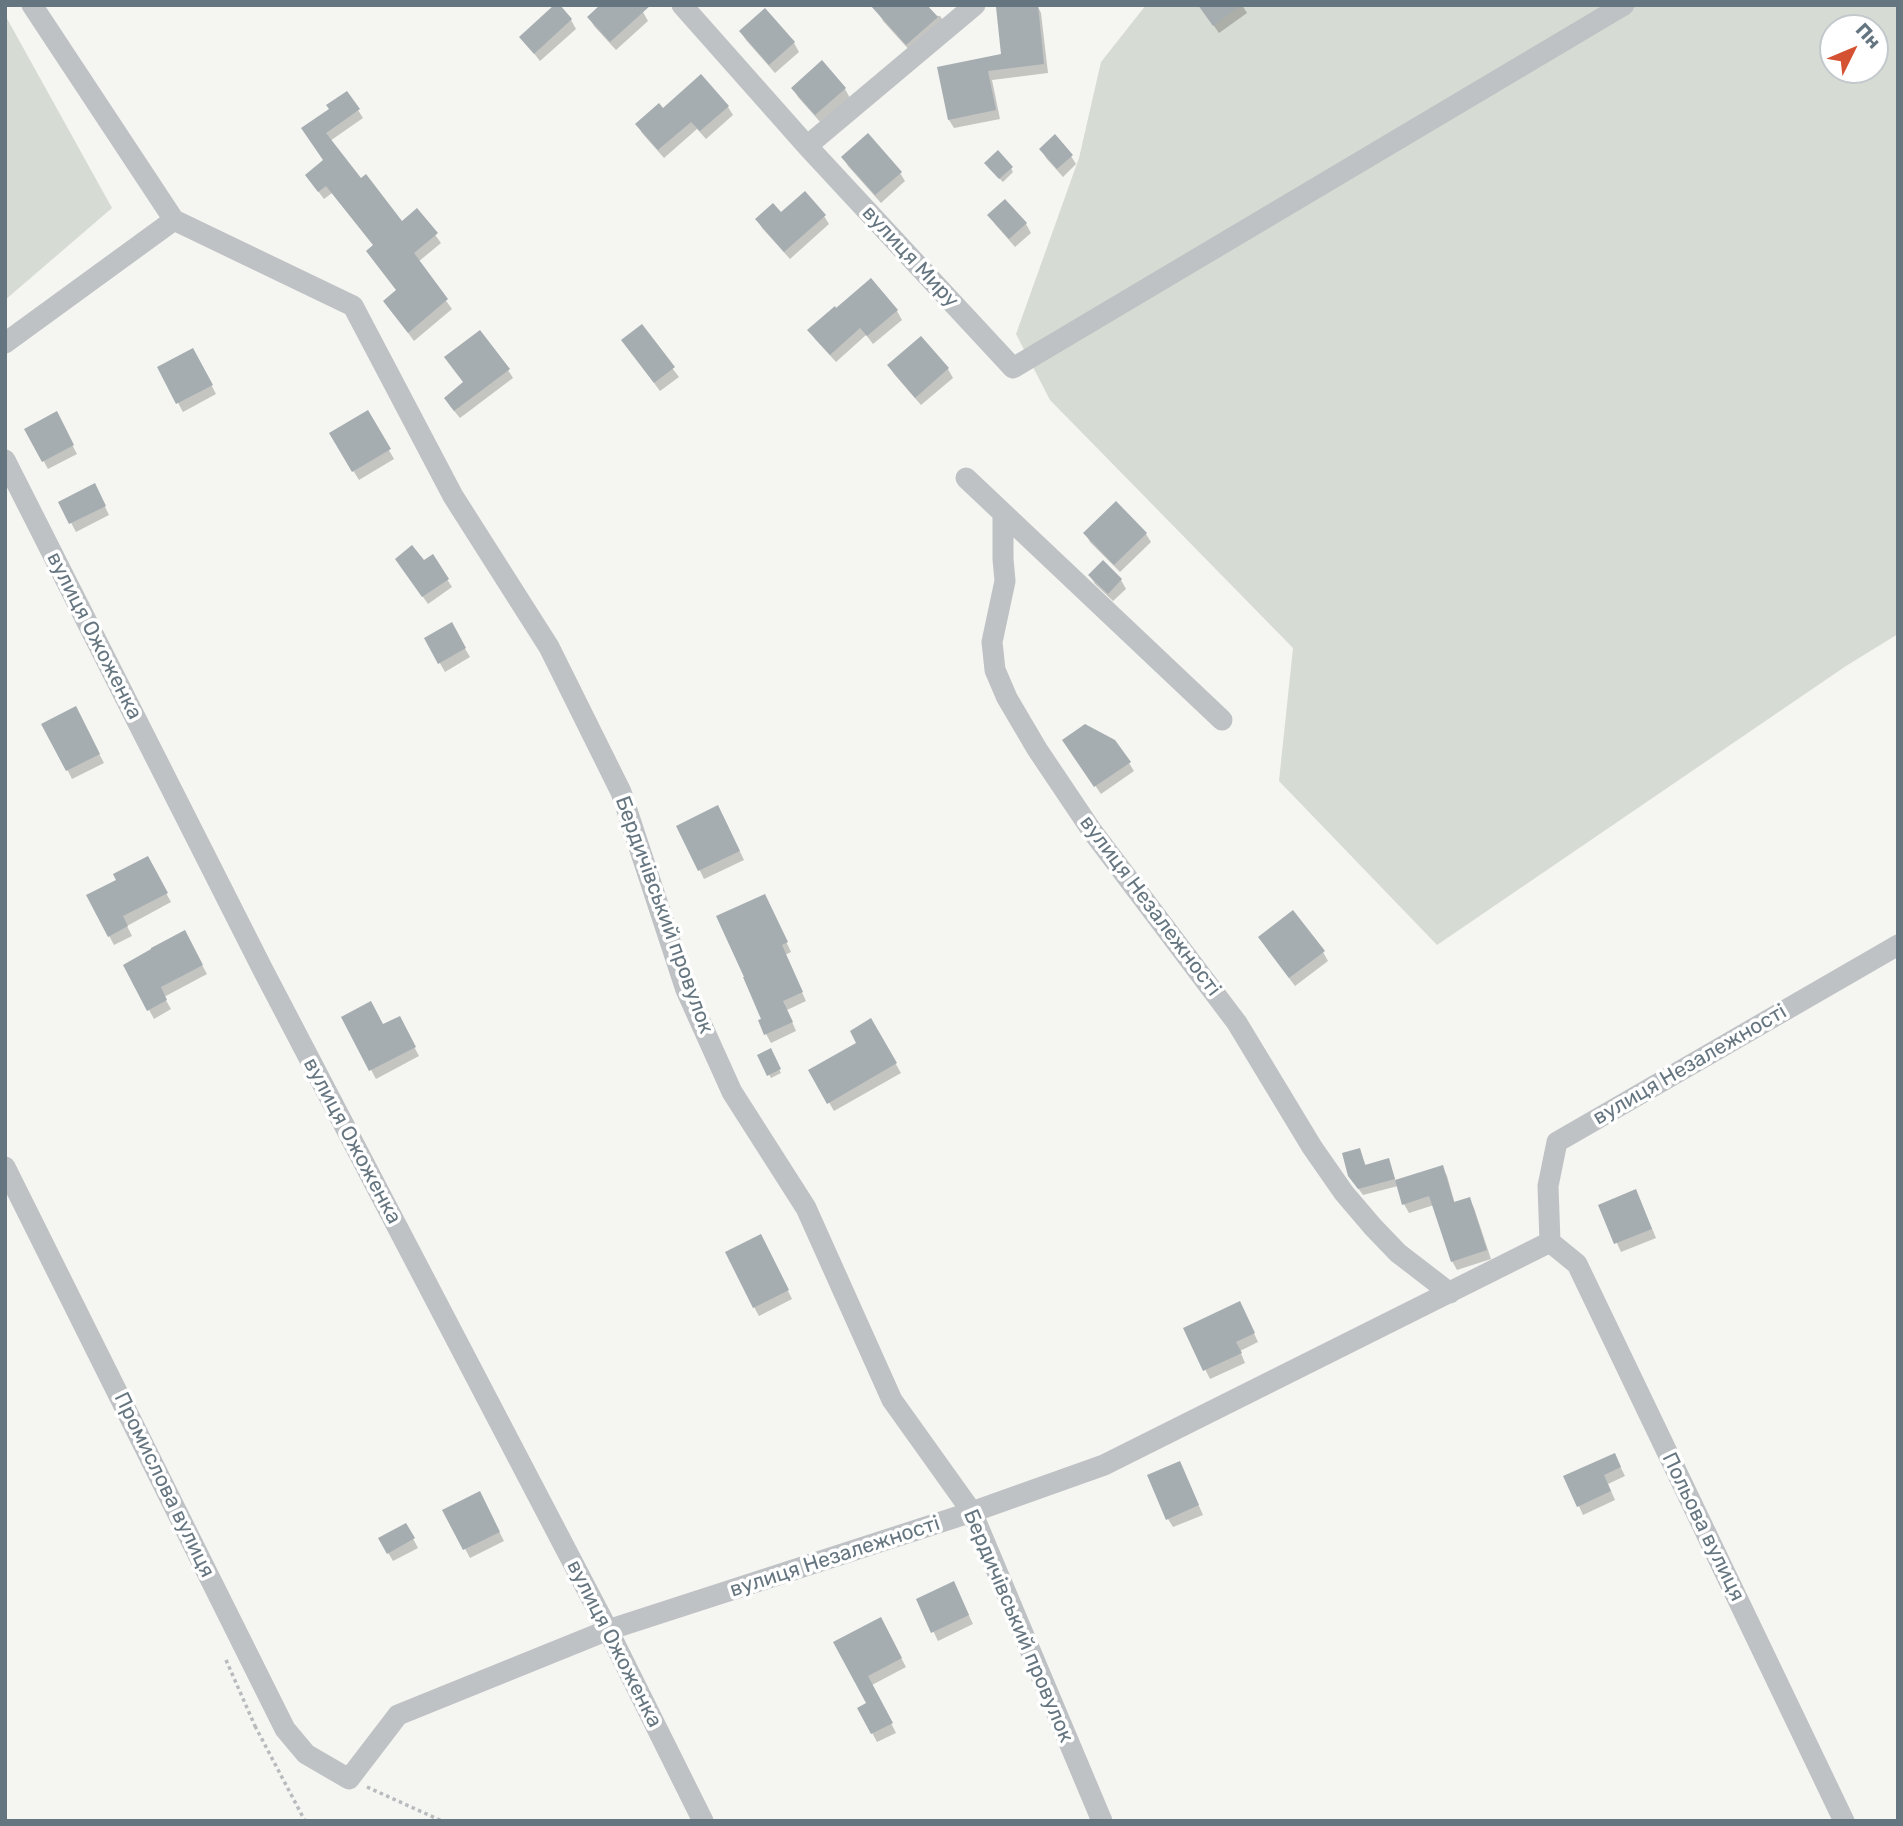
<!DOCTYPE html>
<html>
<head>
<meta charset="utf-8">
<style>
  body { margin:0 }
  #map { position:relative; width:1903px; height:1826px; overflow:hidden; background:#f5f5f1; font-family:Rubik,sans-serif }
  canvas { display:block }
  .frame { position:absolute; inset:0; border:7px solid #667680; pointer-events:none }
  .north { position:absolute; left:1819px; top:14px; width:70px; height:70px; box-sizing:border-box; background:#fff; border:2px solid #c2c8cc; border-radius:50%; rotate:47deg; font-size:19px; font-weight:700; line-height:28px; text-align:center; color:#667680 }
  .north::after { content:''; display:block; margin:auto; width:24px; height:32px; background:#d45132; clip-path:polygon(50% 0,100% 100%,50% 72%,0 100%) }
</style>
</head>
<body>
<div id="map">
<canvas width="1903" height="1826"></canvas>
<div class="frame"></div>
<div class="north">Пн</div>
</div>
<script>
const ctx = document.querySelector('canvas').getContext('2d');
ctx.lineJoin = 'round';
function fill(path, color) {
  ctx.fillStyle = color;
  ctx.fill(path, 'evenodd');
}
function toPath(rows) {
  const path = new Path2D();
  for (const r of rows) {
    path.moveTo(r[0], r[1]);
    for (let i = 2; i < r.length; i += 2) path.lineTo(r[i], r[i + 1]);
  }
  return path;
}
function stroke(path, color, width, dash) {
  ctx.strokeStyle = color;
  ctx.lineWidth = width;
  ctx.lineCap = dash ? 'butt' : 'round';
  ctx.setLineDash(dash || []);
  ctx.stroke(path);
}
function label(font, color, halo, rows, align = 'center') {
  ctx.font = font + ' Rubik,sans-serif';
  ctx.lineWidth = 7;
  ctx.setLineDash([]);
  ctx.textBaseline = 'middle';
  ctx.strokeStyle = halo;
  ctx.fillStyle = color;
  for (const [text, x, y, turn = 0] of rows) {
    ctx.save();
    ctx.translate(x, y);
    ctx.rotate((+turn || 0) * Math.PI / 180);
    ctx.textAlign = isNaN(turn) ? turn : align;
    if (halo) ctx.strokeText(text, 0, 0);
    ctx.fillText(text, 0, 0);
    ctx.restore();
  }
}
const green = toPath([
  [1146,5,1898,5,1898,634,1846,666,1437,945,1279,781,1293,648,1050,400,1016,334,1079,158,1101,62],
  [1833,28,1875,28,1875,70,1833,70],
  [5,15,112,208,5,300]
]);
const shadow = toPath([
  [557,5,571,20,576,29,540,61,521,37],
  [1037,5,1041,13,1048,73,992,80,1000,119,954,128,949,120,939,69,1003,56],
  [1199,5,1242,5,1247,13,1219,33],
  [643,12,648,21,616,50,594,26,589,17],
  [878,12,940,16,945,23,912,53,883,21],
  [741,32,794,43,799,52,775,73,746,40],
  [793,88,845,89,850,98,821,123,798,97],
  [728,107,733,115,706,139,697,129,664,158,642,133,637,124,663,110],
  [358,110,363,118,330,141,361,180,401,223,417,210,441,243,418,262,452,309,414,341,385,301,398,291,374,246,332,193,324,199,312,183,325,161,309,137],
  [1041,149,1071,156,1076,164,1063,177,1046,158],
  [843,157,900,173,905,181,881,203,848,166],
  [988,167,1011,168,1013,172,1003,182],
  [781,215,824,216,829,224,790,259,762,228,757,219],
  [990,215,1026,224,1031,233,1015,247,995,224],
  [871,281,897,311,902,320,873,344,866,335,836,362,815,339,810,330],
  [641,327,679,377,660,391,623,341],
  [921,338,948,369,953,378,921,405,894,374,889,366],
  [193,350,216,394,183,412,159,368],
  [508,370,513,378,460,418,450,406,465,384],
  [367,412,394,459,359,480,331,434],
  [56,414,77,454,48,469,26,429],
  [99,494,109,515,76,532,60,502],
  [1085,533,1146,534,1151,542,1120,572,1090,542],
  [432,556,452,587,428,604,402,567,423,562],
  [1090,576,1121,580,1126,589,1113,601,1095,584],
  [451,625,470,657,445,672,426,639],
  [80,717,104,763,72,779,44,724],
  [1070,749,1129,763,1134,771,1101,794],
  [723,816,744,860,704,879,678,826],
  [147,858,171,902,127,926,132,936,114,945,88,896,118,880],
  [769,905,791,952,785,955,806,1001,787,1010,796,1031,771,1043,766,1034,764,1020],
  [184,932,207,974,164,997,171,1009,154,1019,125,966],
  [1265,946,1323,952,1328,961,1295,986],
  [343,1018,383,1026,399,1018,419,1056,376,1079],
  [871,1021,901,1073,834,1111,811,1071,859,1043],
  [770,1050,781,1073,771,1078,759,1056],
  [1360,1150,1366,1166,1388,1160,1396,1182,1442,1167,1447,1176,1455,1204,1469,1199,1474,1208,1491,1259,1457,1270,1452,1261,1434,1205,1409,1213,1404,1204,1398,1186,1363,1195,1355,1184],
  [1640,1200,1656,1238,1621,1252,1600,1206],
  [765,1245,792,1299,759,1316,754,1307],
  [1244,1312,1258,1342,1240,1351,1245,1363,1210,1379,1185,1329],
  [1619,1464,1625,1476,1608,1484,1615,1500,1583,1515,1566,1477],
  [1184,1472,1203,1515,1173,1527,1168,1519],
  [484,1502,504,1541,470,1558,445,1511],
  [406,1525,418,1548,393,1561,380,1539],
  [958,1592,973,1624,938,1641,918,1600],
  [880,1619,906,1667,872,1685,896,1733,877,1742,859,1708,868,1704,836,1642]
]);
const building = toPath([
  [554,5,560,5,572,19,534,54,519,37],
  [600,5,651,5,610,42,587,17],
  [870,5,927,5,938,17,906,45],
  [1012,5,1038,5,1044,64,988,71,996,110,948,120,937,67,1001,54,996,7],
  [1198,5,1241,5,1213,26],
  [765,8,795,42,769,65,739,31],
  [822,60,846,88,815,115,791,88],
  [701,74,729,106,700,131,691,122,658,150,635,124,659,103,663,108],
  [347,91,360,109,326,133,361,178,366,174,402,221,417,208,438,233,414,253,448,299,408,333,383,301,396,290,366,251,373,245,326,186,318,192,305,175,323,160,301,128,329,109,326,105],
  [868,133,902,172,875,195,841,157],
  [1055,134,1073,155,1057,169,1039,149],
  [998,150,1013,167,999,179,984,163],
  [805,191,826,215,784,252,755,219,773,203,781,212],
  [1005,199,1027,223,1009,239,987,215],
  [871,278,898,310,867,336,860,328,830,355,807,330,835,306,836,308],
  [642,324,675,367,654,383,621,340],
  [480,330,510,369,454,411,444,398,463,382,444,357],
  [921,336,949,368,915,398,887,365],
  [193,348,213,385,176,404,157,367],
  [368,410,391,449,352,472,329,433],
  [57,411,74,445,42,462,24,429],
  [95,483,106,506,69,524,58,502],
  [1116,501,1147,533,1114,565,1083,533],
  [412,545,424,560,433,554,449,579,422,597,395,559],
  [1103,560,1122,579,1108,594,1088,575],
  [452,622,466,648,438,664,424,638],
  [76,706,100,754,66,771,41,724],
  [1085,724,1115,740,1131,762,1094,787,1062,740],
  [718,805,740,851,698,871,676,826],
  [148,856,168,893,123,916,128,926,108,937,86,895,116,880,113,874],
  [765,894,788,942,782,945,803,992,783,1001,793,1022,764,1035,758,1020,761,1019,743,977,744,977,716,916],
  [1293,910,1325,951,1289,978,1258,937],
  [185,930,203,965,161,987,167,1000,147,1011,123,965,151,949,151,948],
  [371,1001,383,1024,400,1016,416,1047,369,1071,341,1017],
  [871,1018,897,1063,827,1104,808,1070,856,1043,850,1031],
  [771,1048,781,1069,767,1076,757,1055],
  [1360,1148,1365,1165,1389,1158,1395,1179,1358,1189,1348,1176,1342,1153],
  [1443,1165,1454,1202,1470,1197,1487,1250,1451,1262,1429,1196,1402,1205,1395,1180],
  [1636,1189,1652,1229,1614,1244,1598,1205],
  [761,1234,789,1290,753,1308,725,1252],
  [1240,1301,1255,1333,1236,1342,1242,1353,1203,1371,1183,1328],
  [1615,1453,1621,1467,1604,1475,1611,1491,1577,1507,1563,1476],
  [1180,1461,1199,1505,1166,1520,1147,1475],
  [480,1491,500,1532,463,1550,442,1510],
  [406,1523,415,1538,387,1554,378,1538],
  [954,1581,969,1615,931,1633,916,1599],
  [881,1617,902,1658,868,1676,893,1723,871,1734,857,1708,866,1703,833,1642]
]);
const path = toPath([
  [226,1660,255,1726],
  [255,1726,305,1821],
  [367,1787,442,1821]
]);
const minor = toPath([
  [32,5,174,220],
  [682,5,807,146,1013,368,1624,5],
  [807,146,975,5],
  [174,220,353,306,453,496,549,647,621,792,686,990,732,1092,806,1208,892,1400,972,1512,1102,1821],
  [5,343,174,220],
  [5,460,263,970,608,1630,703,1821],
  [966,478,1003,513,1003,559,1005,581,992,642,995,670,1007,698,1037,749,1092,831,1237,1023,1312,1147,1344,1193,1373,1227,1398,1253,1450,1293],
  [1003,513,1222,720],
  [5,1167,285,1729,306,1754,349,1779,398,1715,608,1630,972,1512,1104,1465,1550,1242,1548,1186,1557,1142,1898,945],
  [1550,1242,1577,1264,1844,1821]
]);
const streetNames = [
  ["вулиця Миру",910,257,47],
  ["вулиця Ожоженка",94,636,63],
  ["вулиця Незалежності",1150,906,53],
  ["Бердичівський провулок",664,915,70],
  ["вулиця Незалежності",1690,1065,-30],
  ["вулиця Ожоженка",352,1141,62],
  ["Промислова вулиця",164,1485,64],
  ["Польова вулиця",1703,1527,64],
  ["вулиця Незалежності",835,1557,-18],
  ["Бердичівський провулок",1018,1626,67],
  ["вулиця Ожоженка",614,1644,63]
];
fill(green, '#d6dbd3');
fill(shadow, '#0003');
fill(building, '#a5adb1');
stroke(path, '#b8bbbd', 3.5, [3.5, 3.5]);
stroke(minor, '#bec2c5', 21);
label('21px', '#667680', '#fff', streetNames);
</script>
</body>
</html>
